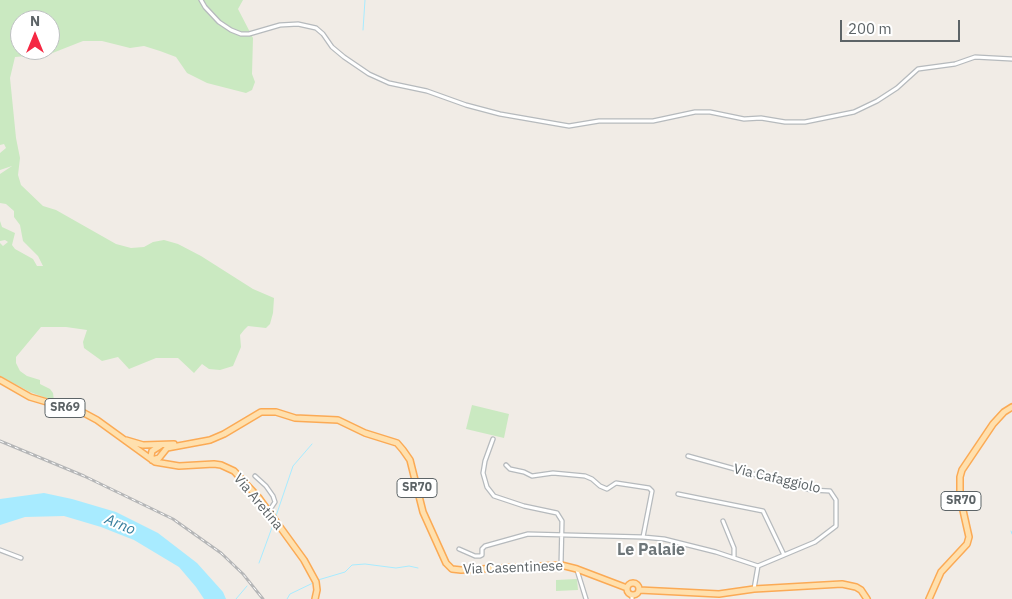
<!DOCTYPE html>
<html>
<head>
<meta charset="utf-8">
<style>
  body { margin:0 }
  #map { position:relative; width:1012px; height:599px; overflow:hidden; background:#f1ece6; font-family:"IBM Plex Sans",sans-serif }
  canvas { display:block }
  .north { position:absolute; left:10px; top:10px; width:50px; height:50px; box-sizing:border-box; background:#fff; border:1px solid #bec1c2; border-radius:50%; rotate:0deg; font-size:14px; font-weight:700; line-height:20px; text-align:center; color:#5d6467 }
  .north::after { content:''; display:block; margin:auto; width:18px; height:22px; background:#f52843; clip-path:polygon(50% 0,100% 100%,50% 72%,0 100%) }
  .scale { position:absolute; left:840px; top:20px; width:120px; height:22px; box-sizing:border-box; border:2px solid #5d6467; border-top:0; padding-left:6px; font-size:15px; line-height:18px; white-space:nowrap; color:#5d6467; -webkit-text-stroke:4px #fff; paint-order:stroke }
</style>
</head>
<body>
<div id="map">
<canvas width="1012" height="599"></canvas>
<div class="north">N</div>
<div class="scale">200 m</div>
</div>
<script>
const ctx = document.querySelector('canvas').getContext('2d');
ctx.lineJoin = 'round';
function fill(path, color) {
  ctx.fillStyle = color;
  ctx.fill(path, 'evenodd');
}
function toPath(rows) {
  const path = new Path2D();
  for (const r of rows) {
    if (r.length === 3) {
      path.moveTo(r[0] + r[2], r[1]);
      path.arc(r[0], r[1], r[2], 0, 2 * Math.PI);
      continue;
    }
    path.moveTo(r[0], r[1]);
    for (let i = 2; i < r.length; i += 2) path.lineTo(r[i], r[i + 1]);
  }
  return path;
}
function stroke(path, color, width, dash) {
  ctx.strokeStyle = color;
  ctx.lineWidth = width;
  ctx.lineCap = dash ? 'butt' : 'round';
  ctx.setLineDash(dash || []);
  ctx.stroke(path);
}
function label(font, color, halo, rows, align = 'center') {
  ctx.font = font + ' "IBM Plex Sans",sans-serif';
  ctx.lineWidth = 4;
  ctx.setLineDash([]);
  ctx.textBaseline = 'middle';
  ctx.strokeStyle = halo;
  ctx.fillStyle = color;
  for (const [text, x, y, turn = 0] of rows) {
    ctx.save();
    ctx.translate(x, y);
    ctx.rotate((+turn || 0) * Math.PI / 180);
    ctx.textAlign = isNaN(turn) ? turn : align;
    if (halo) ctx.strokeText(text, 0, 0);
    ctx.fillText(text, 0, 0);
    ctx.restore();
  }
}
const green = toPath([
  [0,0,243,0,238,9,253,38,252,74,255,82,252,90,246,93,207,83,187,73,176,57,160,51,144,46,130,48,102,41,83,41,50,54,15,57,10,78,16,138,20,158,18,175,21,185,43,206,56,210,116,244,131,248,144,247,153,242,164,240,178,244,201,256,253,289,274,298,273,313,270,324,266,328,248,326,244,330,240,335,241,347,233,366,220,370,209,369,202,364,194,373,178,358,156,358,129,369,118,357,102,361,84,348,83,342,87,330,66,327,41,327,16,357,16,363,20,371,27,376,40,380,40,384,50,389,53,393,54,401,30,392,0,376,0,243,3,246,8,242,5,240,0,241,0,221,2,227,15,233,12,245,15,249,33,259,37,266,43,266,38,256,23,241,20,225,14,217,14,211,6,204,0,203,0,174,12,166,0,170,0,153,6,148,4,144,0,145],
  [20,20,50,20,50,50,20,50],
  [472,405,509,414,504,438,466,429],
  [577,579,578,590,556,591,556,580]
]);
const water = toPath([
  [44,493,72,499,116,512,158,533,197,563,223,592,226,599,204,599,196,587,179,567,134,540,101,527,64,516,25,517,0,525,0,499]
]);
const stream = toPath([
  [363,30,365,0],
  [275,519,293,466,312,444],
  [1011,531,1012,534],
  [259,563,274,522],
  [318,580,345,572,352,565,365,564,396,568,409,566,418,568],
  [236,599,247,586],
  [287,599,290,594,313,583]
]);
const minor = toPath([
  [201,0,205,7,219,22,231,30,241,34,249,34,280,25,298,24,316,28,323,34,332,47,344,57,369,74,389,83,427,91,466,105,500,114,569,126,599,121,653,121,695,112,710,112,744,119,761,118,785,122,805,122,854,112,877,101,897,88,918,69,955,64,975,57,1012,59],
  [493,439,485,461,483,473,487,487,494,496,524,506,557,513,562,521,561,565],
  [506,465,510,469,524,472,532,476,553,473,585,476,592,479,600,486,607,489,616,483,649,488,652,491,643,537],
  [255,476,266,486,273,496,275,502,269,511],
  [678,494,763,511,784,555],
  [723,521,734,548,734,558],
  [459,549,475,556,480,556,482,555,482,549,485,546,528,534,643,537,664,539,716,552,758,566,815,542,836,526,836,500,830,491,811,490,688,456],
  [0,550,21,558],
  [577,570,586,599],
  [754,589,758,566],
  [632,599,632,596]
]);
const primary = toPath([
  [0,380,30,397,84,413,97,420,155,462,179,466,214,464,221,465,234,471,259,498,304,560,316,582,317,590,315,599],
  [126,440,143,445,174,444],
  [152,460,159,458,167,448,210,440,224,434,261,412,276,412,295,418,338,420,365,433,397,443,403,450,410,460,423,512,446,563,452,569,461,570,561,565,577,569,627,588],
  [152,460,151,456,152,451,160,446],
  [633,589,6],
  [639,590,719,594,754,589,842,584,856,587,861,590,867,599],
  [929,599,941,572,967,544,969,537,960,497,960,477,962,470,993,424,1004,412,1012,407]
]);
const rail = toPath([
  [0,441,84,476,173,519,221,553,243,574,263,599]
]);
const shields = [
  [65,408,40],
  [417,488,40],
  [961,501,40]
];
const shieldNames = [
  ["SR69",65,408],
  ["SR70",417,488],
  ["SR70",961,501]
];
const streetNames = [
  ["Via Cafaggiolo",777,479,13],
  ["Via Aretina",258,502,50],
  ["Via Casentinese",513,568,-2]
];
const waterNames = [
  ["Arno",120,525,22]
];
const quarterNames = [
  ["Le Palaie",651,550]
];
fill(green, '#cae9c1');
fill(water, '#a8ebff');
stroke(stream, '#a8ebff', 1);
stroke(minor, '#b6babd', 5.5);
stroke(primary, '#fbaa55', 8);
stroke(minor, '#fff', 3);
stroke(primary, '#ffe0ad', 5);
stroke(rail, '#b5b6b7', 3);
stroke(rail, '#fff', 1, [4]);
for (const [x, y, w] of shields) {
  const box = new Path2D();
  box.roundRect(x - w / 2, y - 9.5, w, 19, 4);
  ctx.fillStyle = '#fff';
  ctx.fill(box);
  stroke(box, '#5d6467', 1);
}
label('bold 12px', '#5d6467', null, shieldNames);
label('14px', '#5d6467', '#fff', streetNames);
label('italic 15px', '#357e9d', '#fff', waterNames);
label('bold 16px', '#6e7679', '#fff', quarterNames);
</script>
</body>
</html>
